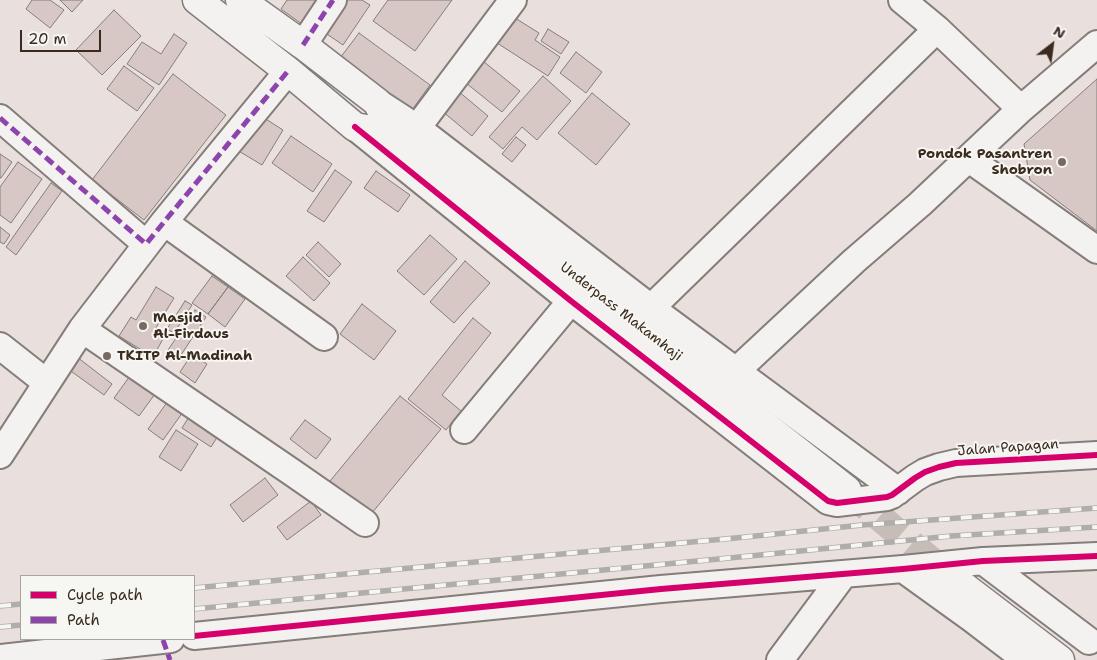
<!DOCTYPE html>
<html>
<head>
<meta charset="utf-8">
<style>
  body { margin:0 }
  #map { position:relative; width:1097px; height:660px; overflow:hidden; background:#e9e0de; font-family:"Shantell Sans",sans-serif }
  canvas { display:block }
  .legend { position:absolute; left:20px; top:575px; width:175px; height:65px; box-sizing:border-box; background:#f6f6f2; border:1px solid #aba49d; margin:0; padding:6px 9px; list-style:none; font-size:15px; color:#3b2a1e }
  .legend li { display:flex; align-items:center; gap:10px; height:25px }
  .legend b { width:25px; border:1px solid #aba49d }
  .north { position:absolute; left:1027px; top:20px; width:50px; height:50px; -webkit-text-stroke:4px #f6f6f2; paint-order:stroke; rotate:30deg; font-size:14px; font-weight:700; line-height:20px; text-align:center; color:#3b2a1e }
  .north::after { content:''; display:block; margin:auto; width:18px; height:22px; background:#3b2a1e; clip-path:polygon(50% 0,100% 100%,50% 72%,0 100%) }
  .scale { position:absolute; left:20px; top:30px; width:81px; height:22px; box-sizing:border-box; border:2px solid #3b2a1e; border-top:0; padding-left:6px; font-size:15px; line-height:18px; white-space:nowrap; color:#3b2a1e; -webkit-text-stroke:4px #f6f6f2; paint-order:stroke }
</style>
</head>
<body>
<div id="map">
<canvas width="1097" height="660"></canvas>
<ul class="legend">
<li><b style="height:6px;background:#d6006c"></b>Cycle path</li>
<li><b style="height:6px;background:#8e44ad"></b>Path</li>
</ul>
<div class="north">N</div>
<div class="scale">20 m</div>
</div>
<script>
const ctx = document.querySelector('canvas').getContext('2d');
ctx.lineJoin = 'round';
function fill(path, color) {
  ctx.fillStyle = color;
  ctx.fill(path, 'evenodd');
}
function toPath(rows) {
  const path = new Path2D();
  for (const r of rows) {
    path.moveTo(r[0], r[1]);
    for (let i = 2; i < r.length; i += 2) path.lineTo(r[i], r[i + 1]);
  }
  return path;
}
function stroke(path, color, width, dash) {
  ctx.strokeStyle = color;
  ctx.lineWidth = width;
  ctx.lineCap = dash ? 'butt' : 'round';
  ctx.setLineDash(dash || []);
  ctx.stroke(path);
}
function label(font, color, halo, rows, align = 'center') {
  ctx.font = font + ' "Shantell Sans",sans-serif';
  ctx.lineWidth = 4;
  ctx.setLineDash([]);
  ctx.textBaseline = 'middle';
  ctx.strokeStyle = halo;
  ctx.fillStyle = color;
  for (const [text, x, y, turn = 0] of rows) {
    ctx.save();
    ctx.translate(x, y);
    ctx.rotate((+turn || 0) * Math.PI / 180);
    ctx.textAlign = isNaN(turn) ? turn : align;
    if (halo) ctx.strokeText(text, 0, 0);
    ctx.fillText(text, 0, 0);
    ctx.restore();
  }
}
const building = toPath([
  [32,0,50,0,64,10,50,28,26,9,32,0],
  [60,0,83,0,72,12,60,0],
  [287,0,325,0,306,27,281,9,287,0],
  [341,0,362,0,370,5,343,45,321,30,341,0],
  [388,0,452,0,415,51,373,21,388,0],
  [114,10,141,36,102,75,76,50,114,10],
  [507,13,539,33,535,40,560,57,548,76,491,39,507,13],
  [548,29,569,42,561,54,541,41,548,29],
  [359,33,430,85,412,110,340,58,359,33],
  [174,34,187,43,159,85,127,64,142,42,161,54,174,34],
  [576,52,602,72,586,93,560,73,576,52],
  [478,57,520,91,502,112,461,79,478,57],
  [124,66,154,88,137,111,107,89,124,66],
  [173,74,226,115,144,220,92,180,173,74],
  [543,76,571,101,537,140,522,127,503,149,489,137,543,76],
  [1097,79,1097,231,1030,180,1024,144,1097,79],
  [458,91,488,116,472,136,442,111,458,91],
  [592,93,630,124,596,165,558,133,592,93],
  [258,114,283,130,262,165,237,150,258,114],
  [291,136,332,164,313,192,272,163,291,136],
  [516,137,526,145,512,162,502,154,516,137],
  [0,154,12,162,1,178,0,178,0,154],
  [18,162,42,179,11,223,0,215,0,187,18,162],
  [335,170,352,182,324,222,307,211,335,170],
  [376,171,410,195,398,212,364,188,376,171],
  [51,183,62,191,16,255,6,247,51,183],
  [0,227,10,235,4,244,0,242,0,227],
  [430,235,457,259,424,295,397,271,430,235],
  [318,242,341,264,329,277,306,255,318,242],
  [303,257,330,283,314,301,286,276,303,257],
  [465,261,490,283,454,323,430,302,465,261],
  [212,276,228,287,208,314,192,303,212,276],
  [156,287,174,298,154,331,164,337,153,357,119,336,131,317,136,320,156,287],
  [228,287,245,299,225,327,208,314,228,287],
  [185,301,192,305,174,333,167,329,185,301],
  [362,304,396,331,374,360,340,334,362,304],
  [195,310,206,317,179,358,168,350,195,310],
  [473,318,491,333,442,395,461,411,446,430,408,399,473,318],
  [192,354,207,364,195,383,180,372,192,354],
  [77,357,112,384,104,395,68,369,77,357],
  [135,369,160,387,139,416,114,398,135,369],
  [173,394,188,405,163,440,148,429,173,394],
  [400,396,441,429,367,519,326,486,400,396],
  [192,412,221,431,211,447,182,428,192,412],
  [305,420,331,439,316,459,290,439,305,420],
  [176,430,198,444,181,471,159,457,176,430],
  [265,478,278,495,243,522,230,505,265,478],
  [311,501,321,515,287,540,277,527,311,501]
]);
const majorTunnel = toPath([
  [847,490,946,573]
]);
const minor = toPath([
  [303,45,333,0],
  [377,102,417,128,651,308,898,491],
  [1021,109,1097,44],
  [0,118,146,244],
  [355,127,571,301,828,501,837,503,887,497,892,495,915,478,925,472,939,467,956,463,1097,455],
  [417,128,513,0],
  [969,159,1097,250],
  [164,222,324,337],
  [651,308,937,29],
  [82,329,293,473,365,523],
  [0,346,47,383],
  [736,371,854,261,920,204,1021,109,937,29,902,0],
  [464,430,571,301],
  [0,455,82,329,164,222,288,71],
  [983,561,1089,641],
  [903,569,971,618,1026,660],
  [194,636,661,589,903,569,983,561,1097,556],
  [0,658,171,639],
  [780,660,844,574]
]);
const major = toPath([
  [197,0,288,71,355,127,394,134],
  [240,0,303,45,377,102,394,134,847,490],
  [946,573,1060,660]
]);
const rail = toPath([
  [194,588,746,537,862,525,1097,508],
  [0,606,21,604],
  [194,609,750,556,951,536,1097,527],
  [0,627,21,625]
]);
const quiet = toPath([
  [303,45,333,0],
  [0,118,146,244,288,71],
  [163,640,170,660]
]);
const cycleway = toPath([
  [355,127,571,301,828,501,837,503,887,497,892,495,915,478,925,472,939,467,956,463,1097,455],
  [194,636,661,589,903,569,983,561,1097,556]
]);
const markers = [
  [1062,162,5,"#786a61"],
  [143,326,5,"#786a61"],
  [107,356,5,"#786a61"]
];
const poiNames = [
  ["Pondok Pasantren",1052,154,"right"],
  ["Shobron",1052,170,"right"],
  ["Masjid",153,318],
  ["Al-Firdaus",153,334],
  ["TKITP Al-Madinah",117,356]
];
const streetNames = [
  ["Underpass Makamhaji",621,312,38],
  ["Jalan Papagan",1008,448,-4]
];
fill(building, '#d7c8c6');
stroke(building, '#847d79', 1);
stroke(majorTunnel, '#c6bcb8', 28, [28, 14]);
stroke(minor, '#847d79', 30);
stroke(major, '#847d79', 31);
stroke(minor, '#f3f2f0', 26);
stroke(major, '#f3f2f0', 28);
stroke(rail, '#b0adab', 5.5);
stroke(rail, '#f6f6f2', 4, [11]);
stroke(quiet, '#8e44ad', 5, [10, 5]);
stroke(cycleway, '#d6006c', 6);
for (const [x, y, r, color] of markers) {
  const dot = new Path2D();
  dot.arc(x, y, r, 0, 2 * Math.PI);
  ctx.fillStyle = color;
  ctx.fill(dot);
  stroke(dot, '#f6f6f2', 2);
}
label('bold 14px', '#3b2a1e', '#f6f6f2', poiNames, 'left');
label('14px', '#3b2a1e', '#f6f6f2', streetNames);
</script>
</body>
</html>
